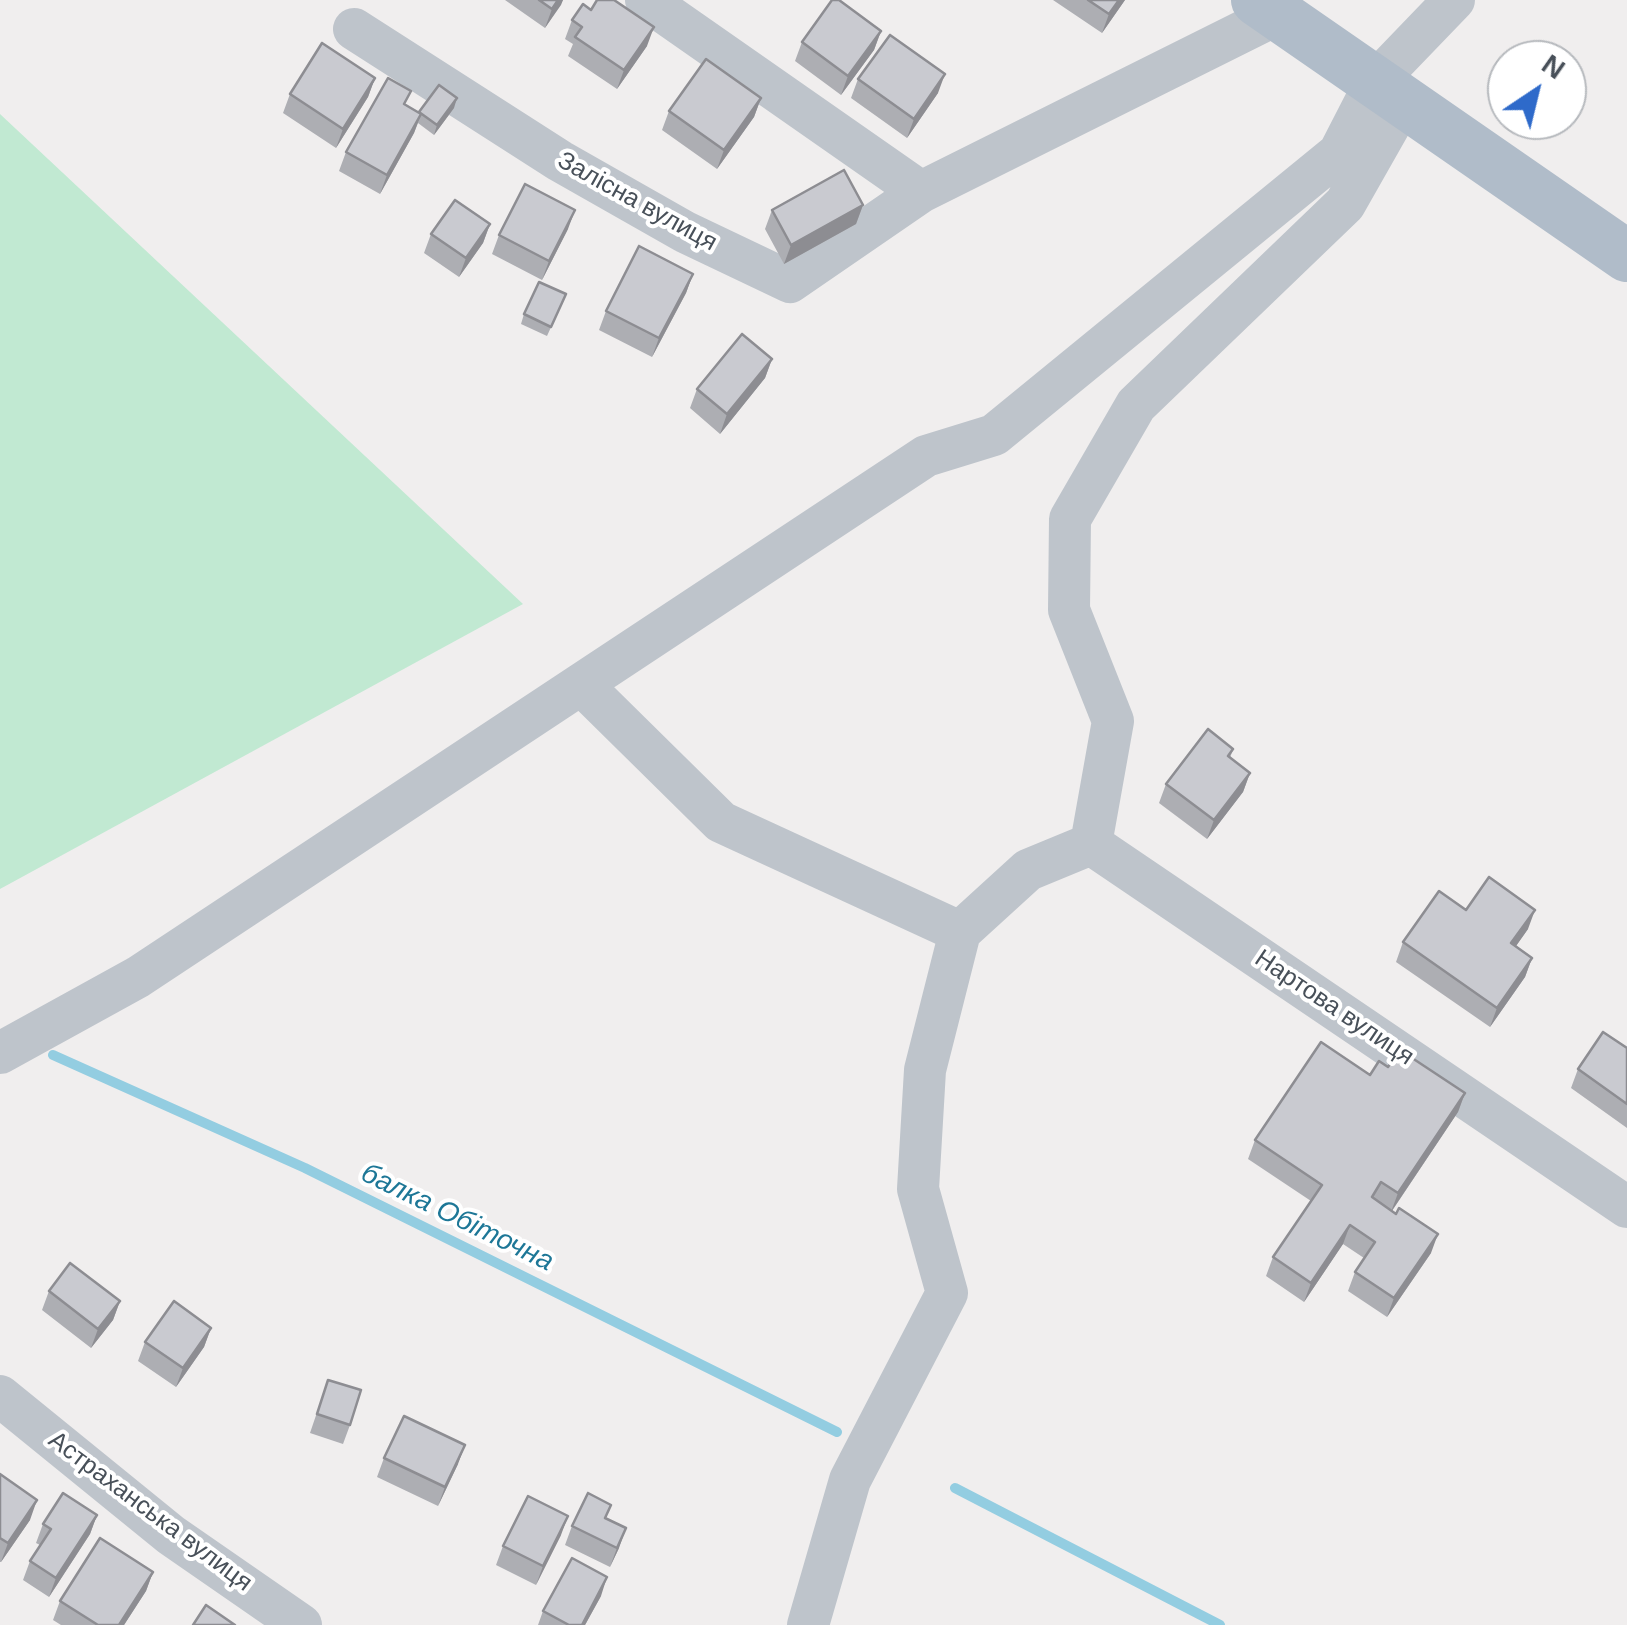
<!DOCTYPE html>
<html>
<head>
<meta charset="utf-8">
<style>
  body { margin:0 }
  #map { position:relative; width:1627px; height:1625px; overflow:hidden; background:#f0eeee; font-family:Arial,sans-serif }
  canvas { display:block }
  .north { position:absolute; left:1487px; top:40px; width:100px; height:100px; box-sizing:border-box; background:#fff; border:2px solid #b6b9bd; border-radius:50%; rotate:35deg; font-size:28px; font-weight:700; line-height:40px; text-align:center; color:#485059 }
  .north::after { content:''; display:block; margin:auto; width:35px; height:45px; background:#2e6aca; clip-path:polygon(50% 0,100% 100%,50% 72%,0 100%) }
</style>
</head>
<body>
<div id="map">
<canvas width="1627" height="1625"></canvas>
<div class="north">N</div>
</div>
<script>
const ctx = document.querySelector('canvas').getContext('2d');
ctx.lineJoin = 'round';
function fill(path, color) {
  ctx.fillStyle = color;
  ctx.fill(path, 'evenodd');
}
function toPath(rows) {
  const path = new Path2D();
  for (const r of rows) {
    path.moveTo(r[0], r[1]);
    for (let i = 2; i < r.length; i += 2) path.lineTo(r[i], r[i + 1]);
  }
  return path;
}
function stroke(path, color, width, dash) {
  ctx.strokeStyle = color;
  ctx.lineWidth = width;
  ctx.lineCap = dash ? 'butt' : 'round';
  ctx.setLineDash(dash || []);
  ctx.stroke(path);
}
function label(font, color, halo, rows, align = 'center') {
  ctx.font = font + ' Arial,sans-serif';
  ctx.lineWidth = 8;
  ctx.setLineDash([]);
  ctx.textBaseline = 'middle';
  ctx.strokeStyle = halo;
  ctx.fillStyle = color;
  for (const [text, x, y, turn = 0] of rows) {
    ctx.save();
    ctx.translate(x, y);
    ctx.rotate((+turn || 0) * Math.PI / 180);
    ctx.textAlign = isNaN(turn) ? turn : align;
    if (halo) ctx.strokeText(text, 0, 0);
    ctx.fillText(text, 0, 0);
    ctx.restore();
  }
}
const green = toPath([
  [0,114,523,604,0,889]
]);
const stream = toPath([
  [53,1055,305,1168,837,1432],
  [955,1488,1220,1625]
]);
const minor = toPath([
  [646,0,921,192],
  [354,29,560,161,685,232,790,282,921,192,1278,14],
  [581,684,721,822,960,932],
  [1091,844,1627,1207],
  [0,1053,138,977,926,456,994,435,1339,153,1376,81,1454,0],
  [0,1396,171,1535,301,1625],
  [808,1625,850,1480,947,1293,918,1189,925,1070,960,932,1028,870,1091,844,1113,721,1069,610,1070,519,1136,405,1345,204,1404,100]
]);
const major = toPath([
  [1257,0,1627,256]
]);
const wall = toPath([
  [505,0,563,0,545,28],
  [1053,0,1125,0,1102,33],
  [572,20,647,46,617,89,568,56,573,44,565,39],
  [881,31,874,50,841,95,795,61,802,42],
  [375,78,368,97,336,148,283,113,290,94],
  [858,79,938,93,907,138,851,98],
  [761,98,754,117,717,169,662,130,669,111],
  [406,105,418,112,454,108,434,135,418,123,414,133,380,194,339,171,346,152],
  [863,205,856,224,784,264,765,229,772,210],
  [490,224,483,243,459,277,424,253,431,234],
  [568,229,542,280,492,254,499,235],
  [693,274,686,293,652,357,599,330,606,311],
  [566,294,547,336,521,324,524,314],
  [772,359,765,378,720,434,690,408,697,389],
  [1233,749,1230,758,1250,773,1243,792,1207,839,1159,803,1166,784],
  [1466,910,1528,929,1516,946,1532,958,1525,977,1490,1027,1396,962,1403,942],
  [1627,1048,1627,1128,1571,1088,1578,1069],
  [1388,1067,1465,1093,1458,1112,1392,1211,1431,1253,1387,1317,1348,1291,1355,1272,1364,1258,1343,1244,1304,1302,1266,1276,1273,1257,1311,1201,1248,1159,1255,1140,1370,1075],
  [49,1291,120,1301,113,1320,91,1348,42,1310],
  [211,1328,204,1347,176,1387,138,1361,145,1342],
  [328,1380,350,1425,343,1444,310,1433],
  [384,1458,458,1464,438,1506,377,1477],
  [0,1474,30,1520,1,1562,0,1562],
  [97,1515,90,1534,49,1597,23,1580,30,1561,40,1545,36,1543,43,1524],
  [572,1526,619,1548,610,1567,565,1545],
  [561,1535,536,1585,496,1565,503,1546],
  [153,1572,146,1591,124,1625,61,1625,53,1620,60,1601],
  [601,1596,585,1625,538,1625,543,1611]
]);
const shadedWall = toPath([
  [558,0,563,0,561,5,545,28,552,9],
  [1119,0,1125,0,1102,33,1109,14],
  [654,27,647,46,617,89,624,70],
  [881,31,874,50,841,95,848,76],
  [945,74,938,93,907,138,914,119],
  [375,78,368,97,336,148,343,129],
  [457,98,454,108,434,135,437,125],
  [761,98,754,117,717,169,724,150],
  [421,114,414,133,380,194,387,175],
  [863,205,856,224,784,264,791,245],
  [575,210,568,229,542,280,549,261],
  [490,224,483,243,459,277,466,258],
  [693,274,686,293,652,357,659,338],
  [772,359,765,378,720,434,727,414],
  [1250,773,1243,792,1207,839,1214,820],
  [1535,910,1528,929,1504,963,1511,943],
  [1532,958,1525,977,1490,1027,1497,1008],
  [1465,1093,1458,1112,1391,1212,1398,1193],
  [1350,1225,1343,1244,1304,1302,1311,1283],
  [1438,1234,1431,1253,1387,1317,1394,1298],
  [120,1301,113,1320,91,1348,98,1329],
  [211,1328,204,1347,176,1387,183,1368],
  [465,1445,458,1464,438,1506,445,1487],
  [37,1500,30,1520,1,1562,8,1543],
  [97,1515,90,1534,49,1597,56,1578],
  [568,1516,561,1535,536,1585,543,1566],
  [626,1528,619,1548,610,1567,617,1548],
  [153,1572,146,1591,124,1625,119,1625],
  [607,1577,601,1596,585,1625,582,1625]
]);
const building = toPath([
  [539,0,558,0,552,9,539,0],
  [597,0,614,0,654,27,624,70,575,37,582,27,572,20,583,4,591,10,597,0],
  [832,0,839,0,881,31,848,76,802,42,832,0],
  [1088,0,1119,0,1109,14,1088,0],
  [890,35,945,74,914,119,858,79,890,35],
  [322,43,375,78,343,129,290,94,322,43],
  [706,59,761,98,724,150,669,111,706,59],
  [388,78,411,91,404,104,421,114,387,175,346,152,388,78],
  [439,85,457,98,437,125,419,112,439,85],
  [844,170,863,205,791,245,772,210,844,170],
  [525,184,575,210,549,261,499,235,525,184],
  [455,200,490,224,466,258,431,234,455,200],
  [639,246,693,274,659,338,606,311,639,246],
  [539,282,566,294,551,327,524,314,539,282],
  [742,334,772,359,727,414,697,389,742,334],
  [1208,729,1233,749,1228,756,1250,773,1214,820,1166,784,1208,729],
  [1489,877,1535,910,1511,943,1532,958,1497,1008,1403,942,1439,891,1466,910,1489,877],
  [1603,1032,1627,1048,1627,1104,1578,1069,1603,1032],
  [1321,1042,1370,1075,1379,1061,1388,1067,1400,1050,1465,1093,1398,1193,1381,1182,1372,1197,1396,1214,1399,1208,1438,1234,1394,1298,1355,1272,1375,1242,1350,1225,1311,1283,1273,1257,1322,1185,1255,1140,1321,1042],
  [70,1263,120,1301,98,1329,49,1291,70,1263],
  [174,1301,211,1328,183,1368,145,1342,174,1301],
  [328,1380,361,1390,350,1425,317,1414,328,1380],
  [404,1416,465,1445,445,1487,384,1458,404,1416],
  [0,1474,37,1500,8,1543,0,1538,0,1474],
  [63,1493,97,1515,56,1578,30,1561,51,1529,43,1524,63,1493],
  [588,1493,611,1505,605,1518,626,1528,617,1548,572,1526,588,1493],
  [528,1496,568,1516,543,1566,503,1546,528,1496],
  [100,1538,153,1572,119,1625,98,1625,60,1601,100,1538],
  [572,1558,607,1577,582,1625,569,1625,543,1611,572,1558],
  [206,1605,235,1625,193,1625,206,1605]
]);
const streetNames = [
  ["Залісна вулиця",637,202,29],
  ["Нартова вулиця",1334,1008,34],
  ["Астраханська вулиця",150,1512,37]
];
const waterNames = [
  ["балка Обіточна",457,1218,26]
];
fill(green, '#c1e9d2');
stroke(stream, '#93cde1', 10);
stroke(minor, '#bec4cb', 42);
stroke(major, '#b0bcc9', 52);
fill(wall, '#adaeb3');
fill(shadedWall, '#8d8d92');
fill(building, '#c9cad0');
stroke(building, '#8d8d92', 2.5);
label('25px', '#485059', '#fff', streetNames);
label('italic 28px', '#1d7797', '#fff', waterNames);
</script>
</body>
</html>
